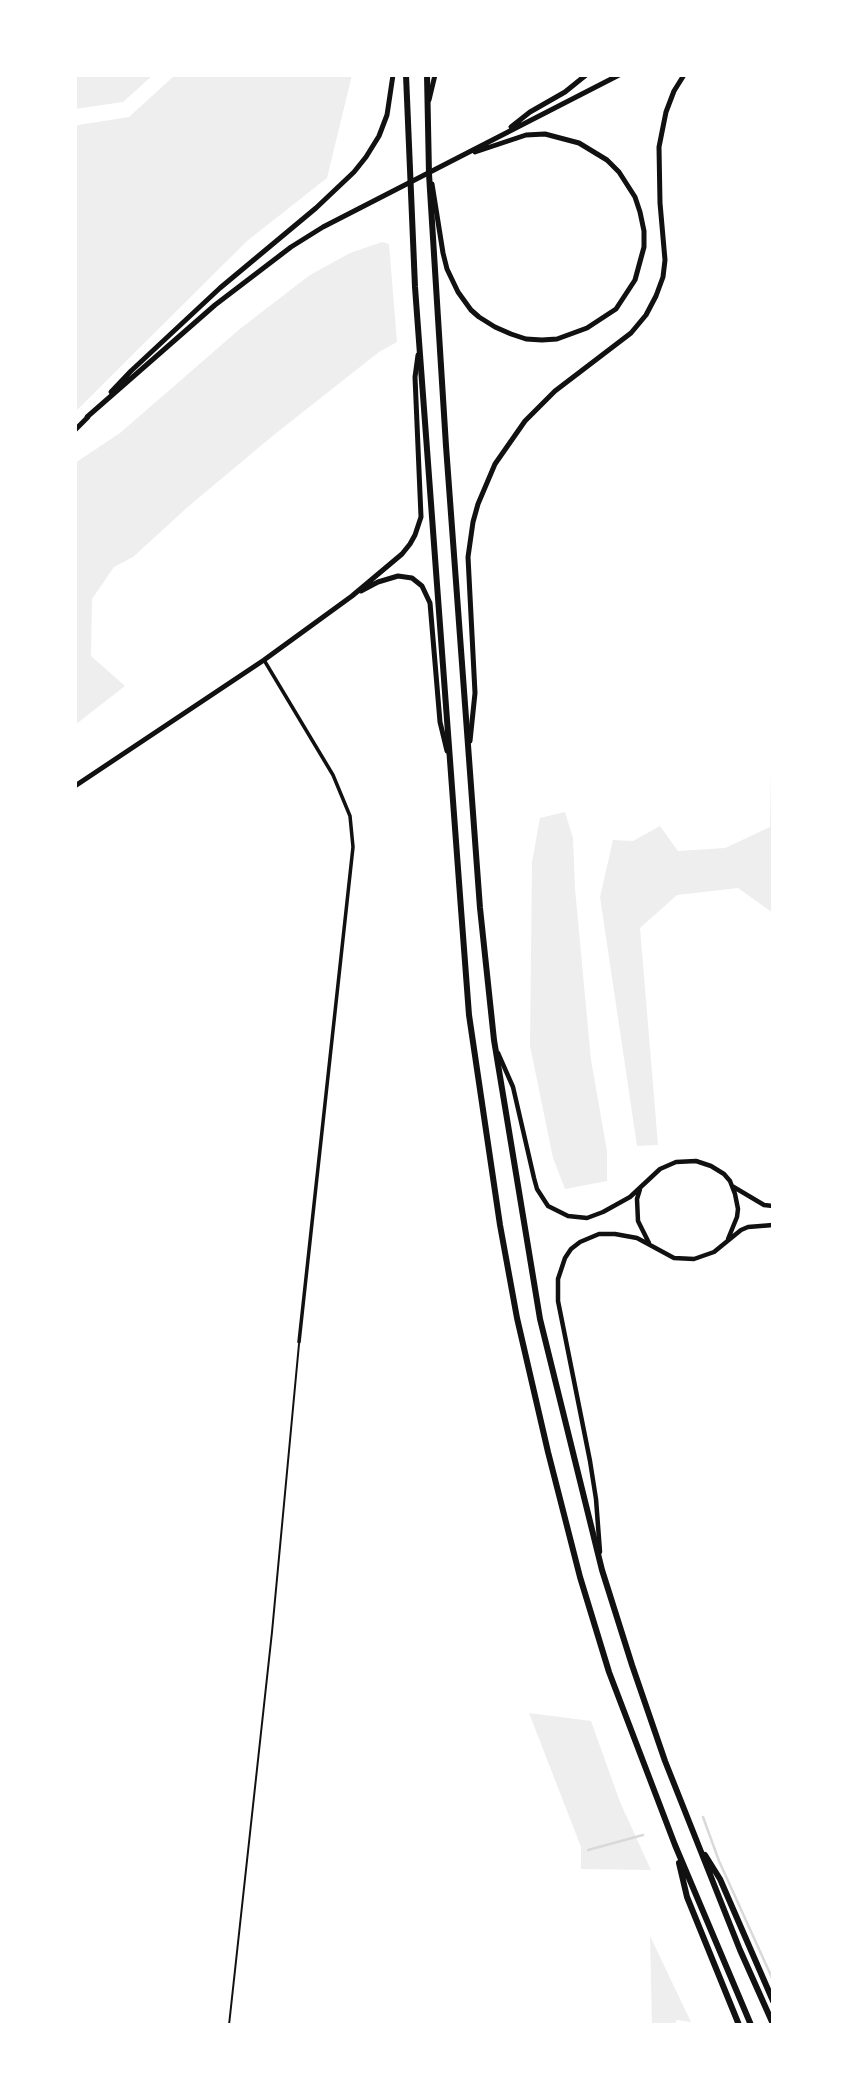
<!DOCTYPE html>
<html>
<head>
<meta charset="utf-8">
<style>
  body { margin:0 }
  #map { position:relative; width:848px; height:2100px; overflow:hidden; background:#fff; font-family:Rubik,sans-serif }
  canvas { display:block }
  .frame { position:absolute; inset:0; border:77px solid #fff; pointer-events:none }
</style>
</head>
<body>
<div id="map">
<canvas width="848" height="2100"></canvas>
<div class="frame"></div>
</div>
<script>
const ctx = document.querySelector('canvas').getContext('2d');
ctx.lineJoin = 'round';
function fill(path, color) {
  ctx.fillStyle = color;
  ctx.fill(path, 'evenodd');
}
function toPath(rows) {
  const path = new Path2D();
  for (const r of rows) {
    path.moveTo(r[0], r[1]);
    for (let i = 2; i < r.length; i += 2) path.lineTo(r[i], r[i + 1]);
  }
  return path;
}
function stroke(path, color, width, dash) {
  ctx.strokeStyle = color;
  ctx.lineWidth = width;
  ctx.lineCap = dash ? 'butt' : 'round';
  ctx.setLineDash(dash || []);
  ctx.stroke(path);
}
const green = toPath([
  [75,75,153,75,123,102,75,109],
  [175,75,352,75,327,178,247,241,75,412,75,128,78,125,129,117],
  [382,242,389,244,397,342,379,352,275,434,190,505,133,557,114,567,92,599,91,656,125,686,75,725,75,463,120,433,241,328,310,275,350,253],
  [773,767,773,913,738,888,677,895,640,928,658,1145,637,1146,600,897,613,840,633,841,660,826,678,851,725,848,770,827,771,768],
  [565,812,573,838,575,889,591,1060,607,1151,607,1181,565,1189,553,1158,530,1046,532,862,540,818],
  [529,1713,591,1721,620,1802,651,1870,581,1869,581,1847],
  [650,1936,691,2022,677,2020,674,2025,652,2025]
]);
const stream = toPath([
  [703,1817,719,1861,773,1980],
  [588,1850,643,1835]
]);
const service = toPath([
  [229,2025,272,1632,299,1344]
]);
const minor = toPath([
  [264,660,333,775,350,816,353,847,299,1342]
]);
const tertiary = toPath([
  [498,1053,513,1087,534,1178,537,1189,548,1206,568,1216,587,1218,603,1212,630,1197,660,1169,676,1162,696,1161,711,1166,724,1174,730,1181,735,1194,738,1209,737,1217,728,1239],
  [732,1186,764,1205,773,1206],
  [640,1189,637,1199,638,1221,649,1243],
  [600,1552,596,1499,590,1461,558,1301,558,1279,565,1258,571,1249,580,1242,599,1234,615,1234,637,1238,674,1258,694,1259,714,1252,741,1230,748,1227,773,1225]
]);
const secondary = toPath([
  [429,100,435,75],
  [511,127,530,112,565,92,586,75],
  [432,184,443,253,447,269,458,292,471,310,479,317,495,327,511,334,526,339,542,340,557,339,587,328,616,309,635,280,644,247,644,231,640,212,635,197,619,172,607,160,579,143,545,134,526,135,475,152],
  [111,392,131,371,220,288,316,208,354,172,366,157,379,136,387,115,393,75],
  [87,417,215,305,291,247,323,227,619,75],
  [75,430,88,417],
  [361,591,378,582,398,576,412,578,422,586,430,603,440,722,447,751],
  [470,741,475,693,468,557,473,522,478,504,495,464,525,421,555,391,631,333,646,315,656,296,663,277,665,260,660,203,659,147,666,112,674,91,684,75],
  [75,786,264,660,352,596,402,554,410,544,415,535,421,517,415,377,418,355]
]);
const primary = toPath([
  [406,75,415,287,461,909,469,1015,500,1225,517,1318,548,1452,580,1577,609,1672,675,1845,751,2025],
  [427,75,429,174,446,446,480,908,494,1040,540,1319,602,1570,632,1665,665,1761,740,1950,773,2024],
  [705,1855,720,1879,773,2001],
  [679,1863,687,1897,739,2025]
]);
fill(green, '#eee');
stroke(stream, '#d9d9d9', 2.5);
stroke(service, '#111', 2);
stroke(minor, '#111', 3.5);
stroke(tertiary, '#111', 4.5);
stroke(secondary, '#111', 5);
stroke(primary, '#111', 6);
</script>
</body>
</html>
